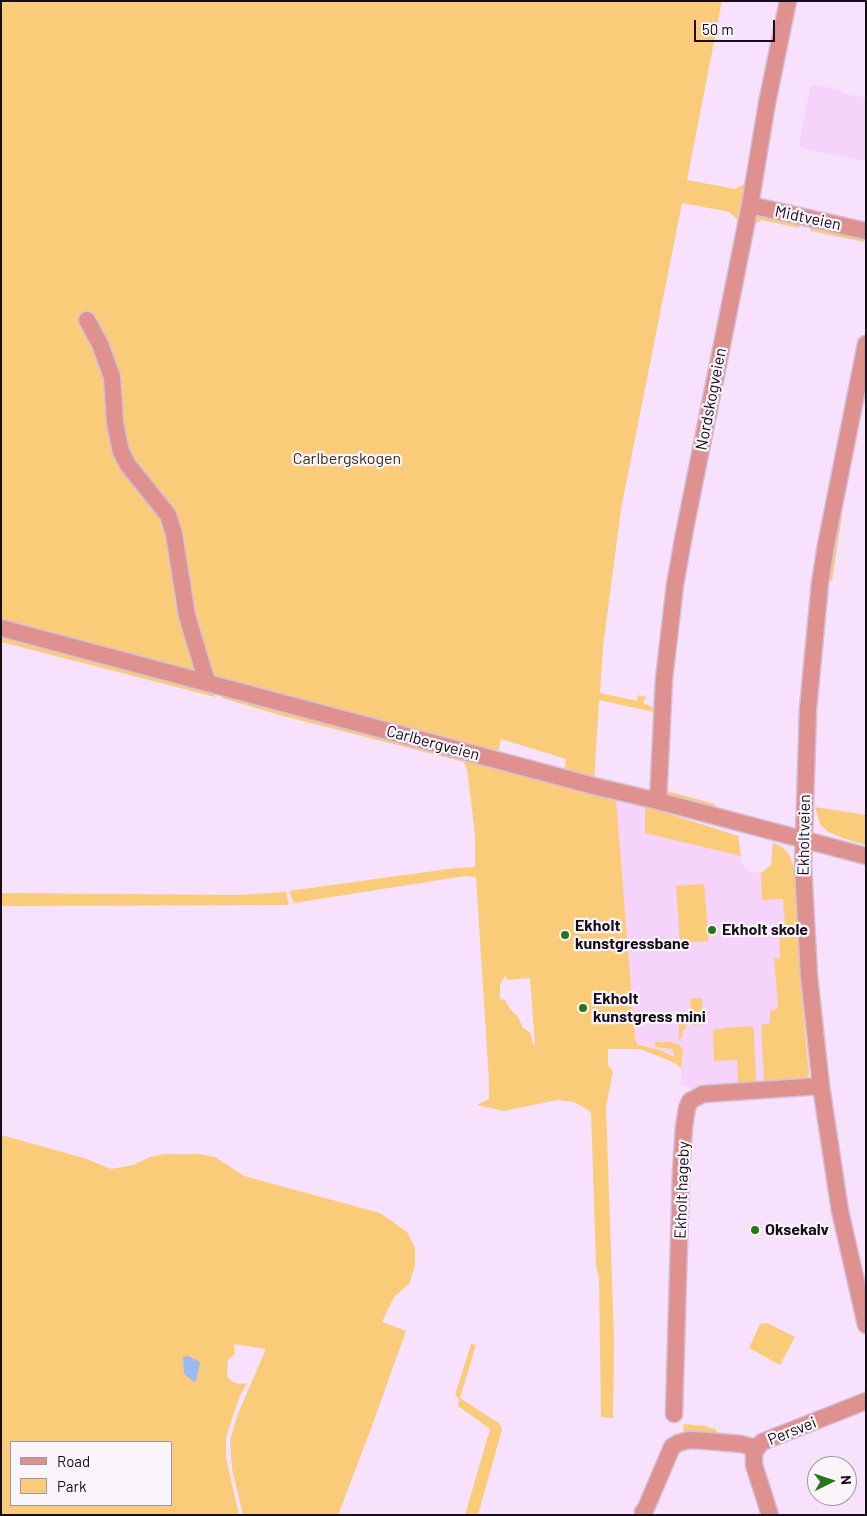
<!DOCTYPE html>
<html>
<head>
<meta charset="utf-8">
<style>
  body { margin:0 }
  #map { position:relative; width:867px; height:1516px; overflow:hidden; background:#f7e1fc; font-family:Barlow,sans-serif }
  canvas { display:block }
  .frame { position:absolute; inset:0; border:2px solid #180e19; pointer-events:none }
  .legend { position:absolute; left:10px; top:1441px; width:162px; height:65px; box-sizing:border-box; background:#faf4fb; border:1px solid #a098a1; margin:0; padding:6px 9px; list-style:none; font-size:15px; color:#180e19 }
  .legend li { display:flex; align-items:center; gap:10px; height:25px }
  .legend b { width:25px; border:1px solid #a098a1 }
  .north { position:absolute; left:807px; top:1456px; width:50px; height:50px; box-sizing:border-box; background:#faf4fb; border:1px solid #a098a1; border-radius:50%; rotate:86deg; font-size:14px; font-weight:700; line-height:20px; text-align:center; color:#180e19 }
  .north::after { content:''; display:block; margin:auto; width:18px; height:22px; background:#28751c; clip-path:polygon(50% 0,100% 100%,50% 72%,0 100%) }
  .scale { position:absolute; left:694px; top:20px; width:81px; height:22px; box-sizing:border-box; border:2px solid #180e19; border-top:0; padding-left:6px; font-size:15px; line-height:18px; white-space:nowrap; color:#180e19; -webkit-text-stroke:4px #faf4fb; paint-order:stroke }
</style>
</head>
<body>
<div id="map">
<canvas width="867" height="1516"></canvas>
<div class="frame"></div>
<ul class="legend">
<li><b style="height:6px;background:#de918f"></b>Road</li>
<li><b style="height:14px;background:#facc79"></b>Park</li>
</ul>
<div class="north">N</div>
<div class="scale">50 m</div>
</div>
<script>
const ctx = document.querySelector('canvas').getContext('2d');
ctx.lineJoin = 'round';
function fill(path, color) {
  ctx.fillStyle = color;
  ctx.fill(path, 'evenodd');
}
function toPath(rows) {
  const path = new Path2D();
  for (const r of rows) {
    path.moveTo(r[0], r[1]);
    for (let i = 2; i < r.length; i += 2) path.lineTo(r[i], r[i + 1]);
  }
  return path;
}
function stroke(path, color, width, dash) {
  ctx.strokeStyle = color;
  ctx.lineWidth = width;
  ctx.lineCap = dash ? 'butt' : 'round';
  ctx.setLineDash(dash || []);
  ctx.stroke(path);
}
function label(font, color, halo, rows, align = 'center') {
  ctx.font = font + ' Barlow,sans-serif';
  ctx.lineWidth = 4.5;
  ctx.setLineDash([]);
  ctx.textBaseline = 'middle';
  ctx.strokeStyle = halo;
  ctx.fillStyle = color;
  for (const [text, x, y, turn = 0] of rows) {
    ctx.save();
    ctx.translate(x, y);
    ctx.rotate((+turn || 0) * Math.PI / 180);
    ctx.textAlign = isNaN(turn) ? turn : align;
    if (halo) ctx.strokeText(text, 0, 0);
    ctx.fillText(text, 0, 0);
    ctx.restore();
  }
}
const built = toPath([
  [814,85,841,90,841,93,866,98,866,161,804,149,799,147,810,86],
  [616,798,738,836,741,861,745,868,750,872,761,873,771,865,773,843,781,846,790,856,795,873,800,976,809,1074,808,1078,694,1090,681,1084,682,1060,660,1050,637,1043,635,1038]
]);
const green = toPath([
  [1,1,722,1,687,180,735,189,746,183,738,221,730,212,682,203,621,509,603,647,600,693,637,701,638,695,647,697,644,700,643,703,657,709,654,712,599,700,594,784,564,773,566,759,501,739,498,754,1,623],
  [755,215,801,221,799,228,762,220,752,226],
  [811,224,865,236,864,242,810,231],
  [842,516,832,581,828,580,838,517],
  [1,633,213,689,215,697,1,642],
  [221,690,616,798,635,1038,637,1044,660,1050,675,1057,672,1049,656,1047,654,1042,671,1042,679,1045,683,1049,681,1069,675,1063,640,1049,608,1049,608,1065,613,1072,606,1107,614,1339,613,1418,601,1417,599,1279,596,1264,591,1112,574,1102,557,1100,504,1111,477,1105,489,1099,489,1081,476,877,465,876,294,903,289,891,455,868,475,867,475,835,471,801,467,770,464,762,283,716,222,698],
  [506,975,507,980,530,978,535,1045,533,1044,530,1033,523,1028,518,1017,510,1009,505,1000,500,999,500,984],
  [666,752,668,752,668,774,666,774,663,782,667,784,667,791,715,804,714,808,666,794,663,789,662,780],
  [645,806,738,836,741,856,645,833],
  [815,807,866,815,866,845,842,838,827,831,820,824],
  [773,843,781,846,786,851,790,856,795,873,800,976,809,1074,805,1082,768,1083,764,1080,761,1025,770,1023,770,1011,775,1010,778,1006,774,959,780,958,779,928,785,927,783,899,762,900,761,873,771,865],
  [704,884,709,941,680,943,676,886],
  [286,892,289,905,1,906,1,893,236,895],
  [702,998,703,1025,692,1025,690,999],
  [687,1012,688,1024,683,1031,682,1038,679,1039,679,1015,662,1016,662,1014],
  [750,1026,753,1028,754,1032,756,1082,738,1084,737,1060,714,1061,713,1030,726,1028],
  [1,1135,84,1158,111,1169,133,1165,150,1157,165,1154,199,1154,215,1157,244,1176,380,1213,407,1232,415,1248,415,1266,409,1284,394,1297,382,1322,406,1331,369,1434,338,1515,243,1515,232,1469,230,1440,237,1416,266,1349,234,1344,235,1354,228,1360,227,1377,233,1382,239,1384,247,1383,239,1398,226,1437,226,1458,239,1515,1,1515],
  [11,1442,171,1442,171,1505,11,1505],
  [767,1323,795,1337,780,1365,749,1348,760,1324],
  [471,1344,476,1345,460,1398,500,1424,502,1429,478,1515,465,1515,490,1429,458,1406,459,1398,455,1395],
  [684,1424,707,1426,708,1428,716,1429,717,1432,725,1435,686,1436,683,1430]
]);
const water = toPath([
  [188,1356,200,1362,196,1381,193,1381,184,1374,183,1357]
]);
const minor = toPath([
  [750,205,866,231],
  [87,320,100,344,112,377,115,423,121,452,128,465,168,515,174,534,187,616,207,682],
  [866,344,826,545,820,583,808,709,803,866,809,976,821,1086,840,1211,866,1325],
  [1,628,594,786,658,801,866,856],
  [658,801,664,679,675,585,684,534,750,205,767,103,788,1],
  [674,1414,681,1172,684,1127,687,1108,690,1101,703,1094,821,1086],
  [643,1512,646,1508,672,1447,678,1443,689,1440,706,1441,741,1444,757,1448],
  [770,1515,754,1465,754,1452,757,1448,762,1442,866,1401]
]);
const markers = [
  [712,930,5,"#28751c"],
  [565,935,5,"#28751c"],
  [583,1008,5,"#28751c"],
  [755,1230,5,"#28751c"]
];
const streetNames = [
  ["Midtveien",808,218,12],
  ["Nordskogveien",711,399,-79],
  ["Carlbergveien",433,743,15],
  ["Ekholtveien",804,835,-89],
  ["Ekholt hageby",682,1190,-88],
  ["Persvei",792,1431,-22]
];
const parkNames = [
  ["Carlbergskogen",347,459]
];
const poiNames = [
  ["Ekholt",575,926],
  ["kunstgressbane",575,944],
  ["Ekholt skole",722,930],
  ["Ekholt",593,999],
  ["kunstgress mini",593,1017],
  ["Oksekalv",765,1230]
];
fill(built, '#f5d3fb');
fill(green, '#facc79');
fill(water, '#99baf3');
stroke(minor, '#d3bfd8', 19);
stroke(minor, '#de918f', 16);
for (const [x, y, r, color] of markers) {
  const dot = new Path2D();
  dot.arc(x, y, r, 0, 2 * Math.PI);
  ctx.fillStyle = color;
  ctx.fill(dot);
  stroke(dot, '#faf4fb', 2);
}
label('16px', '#180e19', '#faf4fb', streetNames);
label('16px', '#3a2f1c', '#faf4fb', parkNames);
label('bold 16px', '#180e19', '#faf4fb', poiNames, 'left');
</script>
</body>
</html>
